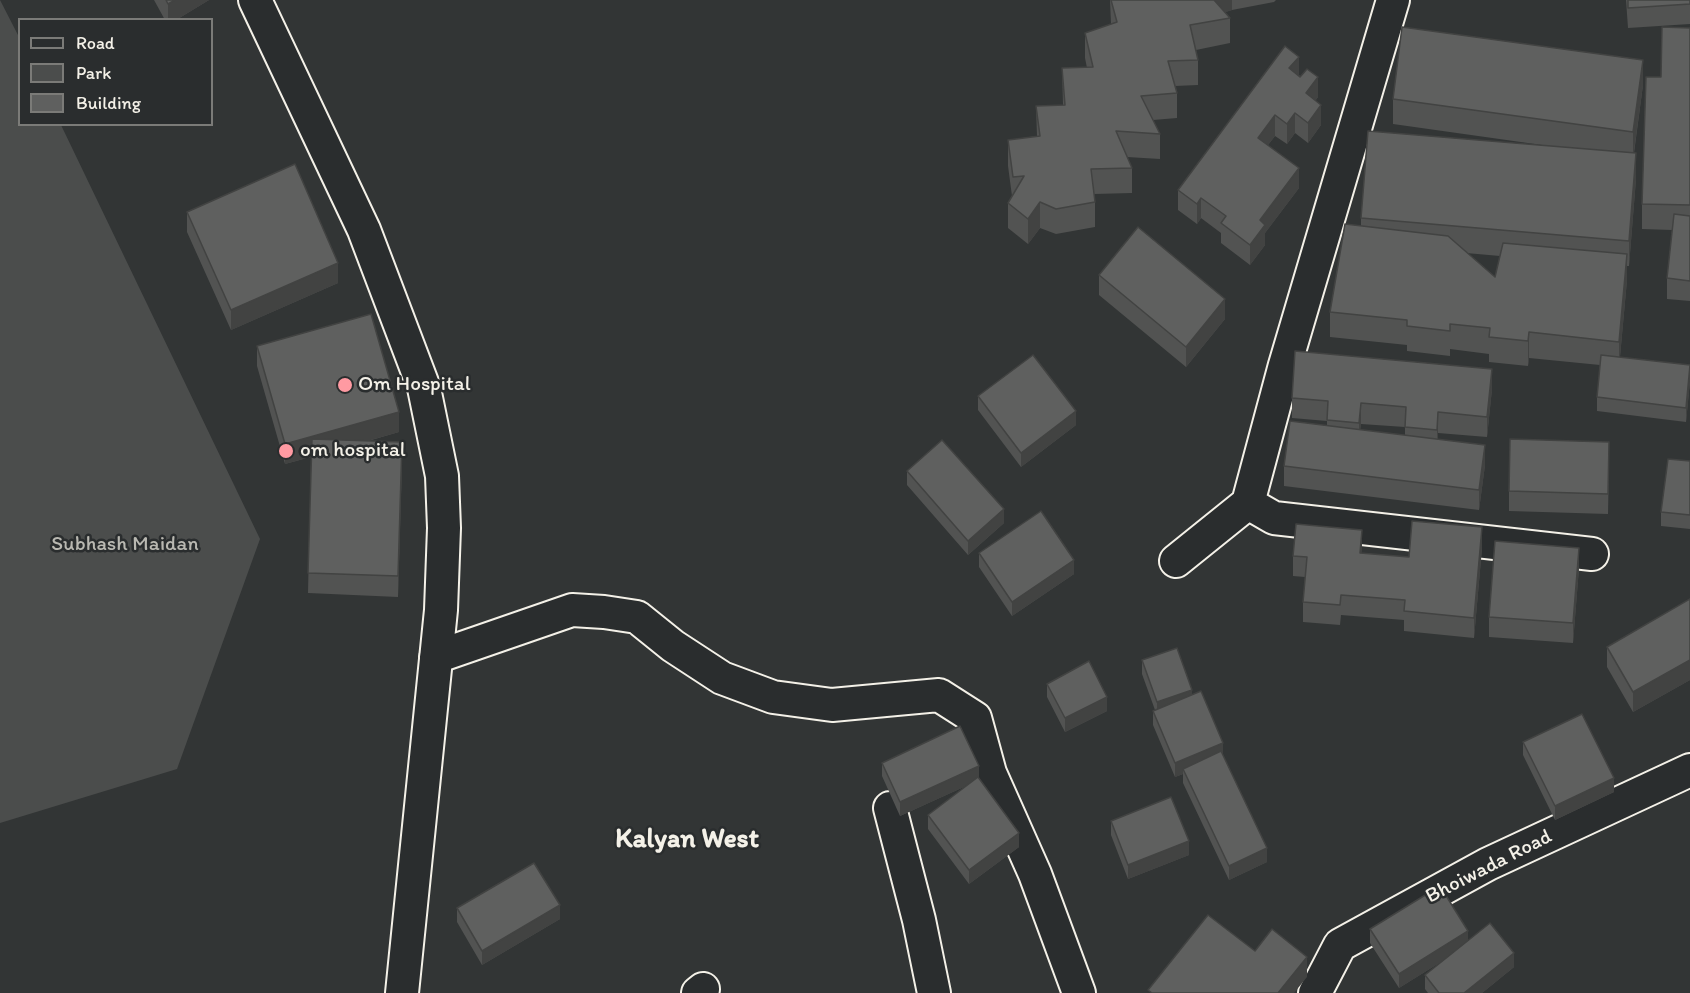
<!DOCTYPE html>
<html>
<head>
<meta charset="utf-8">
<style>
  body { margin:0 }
  #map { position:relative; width:1690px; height:993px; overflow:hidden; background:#323535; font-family:Itim,sans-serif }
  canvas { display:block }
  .legend { position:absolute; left:18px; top:18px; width:195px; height:108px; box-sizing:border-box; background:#2a2d2e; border:2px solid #7b7b78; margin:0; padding:8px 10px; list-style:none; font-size:18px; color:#f4f1e8 }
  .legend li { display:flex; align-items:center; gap:12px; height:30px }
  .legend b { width:30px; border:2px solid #7b7b78 }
</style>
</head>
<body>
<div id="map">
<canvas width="1690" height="993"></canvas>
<ul class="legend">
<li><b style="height:8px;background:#2a2d2e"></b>Road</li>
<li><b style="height:16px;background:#4b4d4c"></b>Park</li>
<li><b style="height:16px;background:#5f605f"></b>Building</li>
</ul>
</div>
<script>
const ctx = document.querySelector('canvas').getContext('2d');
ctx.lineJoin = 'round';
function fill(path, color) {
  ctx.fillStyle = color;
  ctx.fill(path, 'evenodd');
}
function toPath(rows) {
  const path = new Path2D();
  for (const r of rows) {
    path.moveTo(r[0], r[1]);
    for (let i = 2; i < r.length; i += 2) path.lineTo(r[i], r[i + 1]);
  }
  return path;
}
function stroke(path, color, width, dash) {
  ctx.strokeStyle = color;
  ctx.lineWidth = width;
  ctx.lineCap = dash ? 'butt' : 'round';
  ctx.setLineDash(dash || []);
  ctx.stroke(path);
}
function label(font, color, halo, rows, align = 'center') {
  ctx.font = font + ' Itim,sans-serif';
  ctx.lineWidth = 5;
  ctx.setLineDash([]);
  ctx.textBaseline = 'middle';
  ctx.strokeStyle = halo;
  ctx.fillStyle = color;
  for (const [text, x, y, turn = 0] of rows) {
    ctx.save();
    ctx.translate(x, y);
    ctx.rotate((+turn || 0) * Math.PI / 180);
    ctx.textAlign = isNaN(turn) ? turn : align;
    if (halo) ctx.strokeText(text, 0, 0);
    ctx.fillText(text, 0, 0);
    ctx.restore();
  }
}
const green = toPath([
  [0,0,19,37,20,124,61,125,260,539,177,769,0,823]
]);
const street = toPath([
  [255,0,364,230,424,388,442,476,444,528,441,610,402,993],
  [1248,503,1274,518,1592,554],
  [1176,561,1248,503,1285,365,1393,0],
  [436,657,572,610,604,612,637,617,673,646,722,678,773,697,832,705,939,695,975,718,990,773,1035,874,1079,993],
  [890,808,919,920,934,993],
  [698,993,703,989],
  [1315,993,1340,945,1488,864,1690,770]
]);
const wall = toPath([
  [154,0,209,0,176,20,165,20],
  [1110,0,1276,0,1274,2,1232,10,1225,12,1230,18,1230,43,1196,50,1198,60,1198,85,1175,86,1177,93,1177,118,1153,120,1160,134,1160,159,1127,157,1132,168,1132,193,1094,194,1095,202,1095,227,1056,234,1040,228,1028,244,1008,228,1008,203,1012,196,1008,166,1008,140,1037,136,1036,106,1063,105,1062,68,1087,68,1085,58,1085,33,1111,24],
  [1626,0,1690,0,1690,24,1628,28],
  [1690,28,1690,301,1667,299,1667,278,1672,230,1642,229,1642,204,1661,77],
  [1299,75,1318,97,1315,101,1321,125,1308,143,1295,133,1287,144,1275,136,1268,145,1299,188,1265,233,1265,245,1250,265,1221,243,1221,233,1201,218,1197,224,1178,210,1178,190],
  [1643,85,1634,153,1636,179,1629,266,1627,266,1627,280,1620,357,1690,365,1690,381,1686,422,1597,411,1597,397,1600,365,1529,358,1528,366,1489,362,1489,354,1450,349,1450,356,1407,351,1407,345,1330,337,1330,312,1361,226,1361,218,1549,146,1393,124,1393,99],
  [1466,253,1500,256,1495,277],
  [187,212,338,283,231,330,187,232],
  [1099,275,1225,319,1186,367,1099,295],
  [257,346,399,432,368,441,402,462,398,597,308,593,311,457,285,464,257,366],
  [1492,389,1487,437,1438,433,1438,439,1485,465,1479,510,1284,486,1284,466,1327,425,1327,421,1292,418,1292,398],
  [1361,424,1405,427,1405,435,1360,430],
  [978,396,1076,425,1021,467,978,410],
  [1690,461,1690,529,1661,526,1661,512],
  [1609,462,1608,514,1509,511,1509,491],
  [907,471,1004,523,968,555,907,485],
  [1482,548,1474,638,1404,631,1404,620,1341,615,1340,625,1303,622,1303,602,1305,577,1293,576,1293,556,1362,553,1409,557],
  [979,553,1074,574,1012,616,979,567],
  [1579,568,1573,643,1489,637,1489,617],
  [1690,599,1690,680,1633,712,1607,667,1607,647],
  [1142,660,1192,695,1223,756,1267,862,1229,880,1183,783,1183,774,1175,777,1153,725,1153,711,1155,710,1142,674],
  [1047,684,1107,711,1065,732,1047,697],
  [1523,742,1614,792,1555,820,1523,755],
  [882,763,979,778,1019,847,969,884,928,829,928,815,966,786,900,816,882,776],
  [1111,821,1189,855,1128,879,1111,835],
  [457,908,560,919,482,965,457,922],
  [1370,929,1468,941,1514,967,1482,993,1428,993,1425,989,1425,975,1444,960,1399,988,1370,943]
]);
const shadedWall = toPath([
  [175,0,209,0,176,20,168,20,168,4],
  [1208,0,1232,0,1232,10,1208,18],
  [1299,57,1299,77,1289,68],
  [1643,60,1643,85,1633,158,1633,132],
  [1318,77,1318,97,1306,114,1306,93],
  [1321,105,1321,125,1308,143,1308,123],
  [1295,113,1295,133,1287,144,1287,124],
  [1275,115,1275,136,1258,158,1258,138],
  [1636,153,1636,179,1629,266,1629,241],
  [1299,168,1299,188,1265,233,1265,245,1250,265,1250,245,1260,220],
  [1201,198,1201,218,1197,224,1197,204],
  [1040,202,1040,228,1028,244,1028,219],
  [1627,254,1627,280,1619,367,1619,342],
  [338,263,338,283,231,330,231,310],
  [1225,299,1225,319,1186,367,1186,347],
  [1529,332,1529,358,1528,366,1528,341],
  [1690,367,1690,381,1686,422,1686,408],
  [1492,369,1492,389,1487,437,1487,417],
  [1361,403,1361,424,1359,443,1359,423],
  [1076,411,1076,425,1021,467,1021,453],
  [399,412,399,432,285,464,285,444],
  [1438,412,1438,433,1437,450,1437,430],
  [402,442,402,462,398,597,398,576],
  [1485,445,1485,465,1479,510,1479,490],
  [1004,509,1004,523,968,555,968,541],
  [1482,527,1482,548,1474,638,1474,618],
  [1362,530,1362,550,1360,573,1360,553],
  [1579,548,1579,568,1573,643,1573,623],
  [1074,560,1074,574,1012,616,1012,602],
  [1690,660,1690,680,1633,712,1633,692],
  [1192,690,1192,704,1157,716,1157,702],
  [1107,697,1107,711,1065,732,1065,718],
  [1223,743,1223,757,1183,769,1183,774,1175,777,1175,763],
  [979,766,979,780,900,816,900,802],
  [1614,778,1614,792,1555,820,1555,806],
  [1019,833,1019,847,969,884,969,870],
  [1189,841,1189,855,1128,879,1128,865],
  [1267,848,1267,862,1229,880,1229,866],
  [560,905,560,919,482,965,482,951],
  [1468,931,1468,945,1399,988,1399,974],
  [1514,953,1514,967,1482,993,1464,993],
  [1307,957,1307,977,1294,993,1278,993]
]);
const building = toPath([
  [166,0,175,0,168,4,166,0],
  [1111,0,1214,0,1230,18,1190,25,1198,60,1168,61,1177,93,1141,96,1160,134,1116,131,1132,168,1091,169,1095,202,1056,209,1040,202,1028,219,1008,203,1024,176,1013,177,1008,140,1040,136,1036,106,1065,105,1062,68,1093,67,1085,33,1117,22,1111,0],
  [1628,0,1690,0,1690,4,1628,8,1628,0],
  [1402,27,1643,60,1633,132,1393,99,1402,27],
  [1662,27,1690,28,1690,205,1642,204,1646,77,1661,77,1662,27],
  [1285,46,1299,57,1289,68,1300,77,1307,69,1318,77,1306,93,1321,105,1308,123,1295,113,1287,124,1275,115,1258,138,1299,168,1260,220,1265,225,1250,245,1221,223,1226,216,1201,198,1197,204,1178,190,1285,46],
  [1368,131,1636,153,1629,241,1361,218,1368,131],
  [295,164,338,263,231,310,187,212,295,164],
  [1674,214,1690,216,1690,281,1667,278,1674,214],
  [1345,224,1448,236,1495,277,1503,243,1627,254,1619,342,1529,332,1528,341,1489,337,1490,328,1450,324,1450,331,1407,326,1407,320,1330,312,1345,224],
  [1138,227,1225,299,1186,347,1099,275,1138,227],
  [371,314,399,412,285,444,257,346,371,314],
  [1295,351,1492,369,1487,417,1438,412,1437,430,1405,427,1406,407,1361,403,1359,423,1327,420,1328,401,1292,398,1295,351],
  [1033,355,1076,411,1021,453,978,396,1033,355],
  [1601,355,1690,365,1686,408,1597,397,1601,355],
  [1290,421,1485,445,1479,490,1284,466,1290,421],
  [312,439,402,442,398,576,308,573,312,439],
  [1510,439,1609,442,1608,494,1509,491,1510,439],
  [942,440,1004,509,968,541,907,471,942,440],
  [1668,459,1690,461,1690,515,1661,512,1668,459],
  [1041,511,1074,560,1012,602,979,553,1041,511],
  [1412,521,1482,527,1474,618,1404,611,1405,600,1341,595,1340,605,1303,602,1307,557,1293,556,1296,524,1362,530,1360,553,1409,557,1412,521],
  [1495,541,1579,548,1573,623,1489,617,1495,541],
  [1690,599,1690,660,1633,692,1607,647,1690,599],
  [1177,648,1192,690,1157,702,1142,660,1177,648],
  [1089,661,1107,697,1065,718,1047,684,1089,661],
  [1201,691,1223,743,1175,763,1153,711,1201,691],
  [1582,714,1614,778,1555,806,1523,742,1582,714],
  [960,726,979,766,900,802,882,763,960,726],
  [1221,751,1267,848,1229,866,1183,769,1221,751],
  [978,777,1019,833,969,870,928,815,978,777],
  [1171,797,1189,841,1128,865,1111,821,1171,797],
  [534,863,560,905,482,951,457,908,534,863],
  [1440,886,1468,931,1399,974,1370,929,1440,886],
  [1208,915,1255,951,1272,929,1307,957,1278,993,1152,993,1148,990,1208,915],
  [1490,923,1514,953,1464,993,1439,993,1425,975,1490,923]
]);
const markers = [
  [345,385,8,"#ff9aa2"],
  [286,451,8,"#ff9aa2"]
];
const poiNames = [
  ["Om Hospital",358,385],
  ["om hospital",300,451]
];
const parkNames = [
  ["Subhash Maidan",125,545]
];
const streetNames = [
  ["Bhoiwada Road",1489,867,-27]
];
const districtNames = [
  ["Kalyan West",687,840]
];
fill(green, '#4b4d4c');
stroke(street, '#f4f1e8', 36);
stroke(street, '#2a2d2e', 32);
fill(wall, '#525352');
fill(shadedWall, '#424342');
fill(building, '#5f605f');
stroke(building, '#424342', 1.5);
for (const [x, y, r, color] of markers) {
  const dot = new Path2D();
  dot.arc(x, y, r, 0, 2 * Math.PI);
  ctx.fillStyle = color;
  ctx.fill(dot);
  stroke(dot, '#2a2d2e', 2);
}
label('21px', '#f4f1e8', '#2a2d2e', poiNames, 'left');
label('21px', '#b9b8b1', '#2a2d2e', parkNames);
label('21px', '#f4f1e8', '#2a2d2e', streetNames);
label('bold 27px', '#f4f1e8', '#2a2d2e', districtNames);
</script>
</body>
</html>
